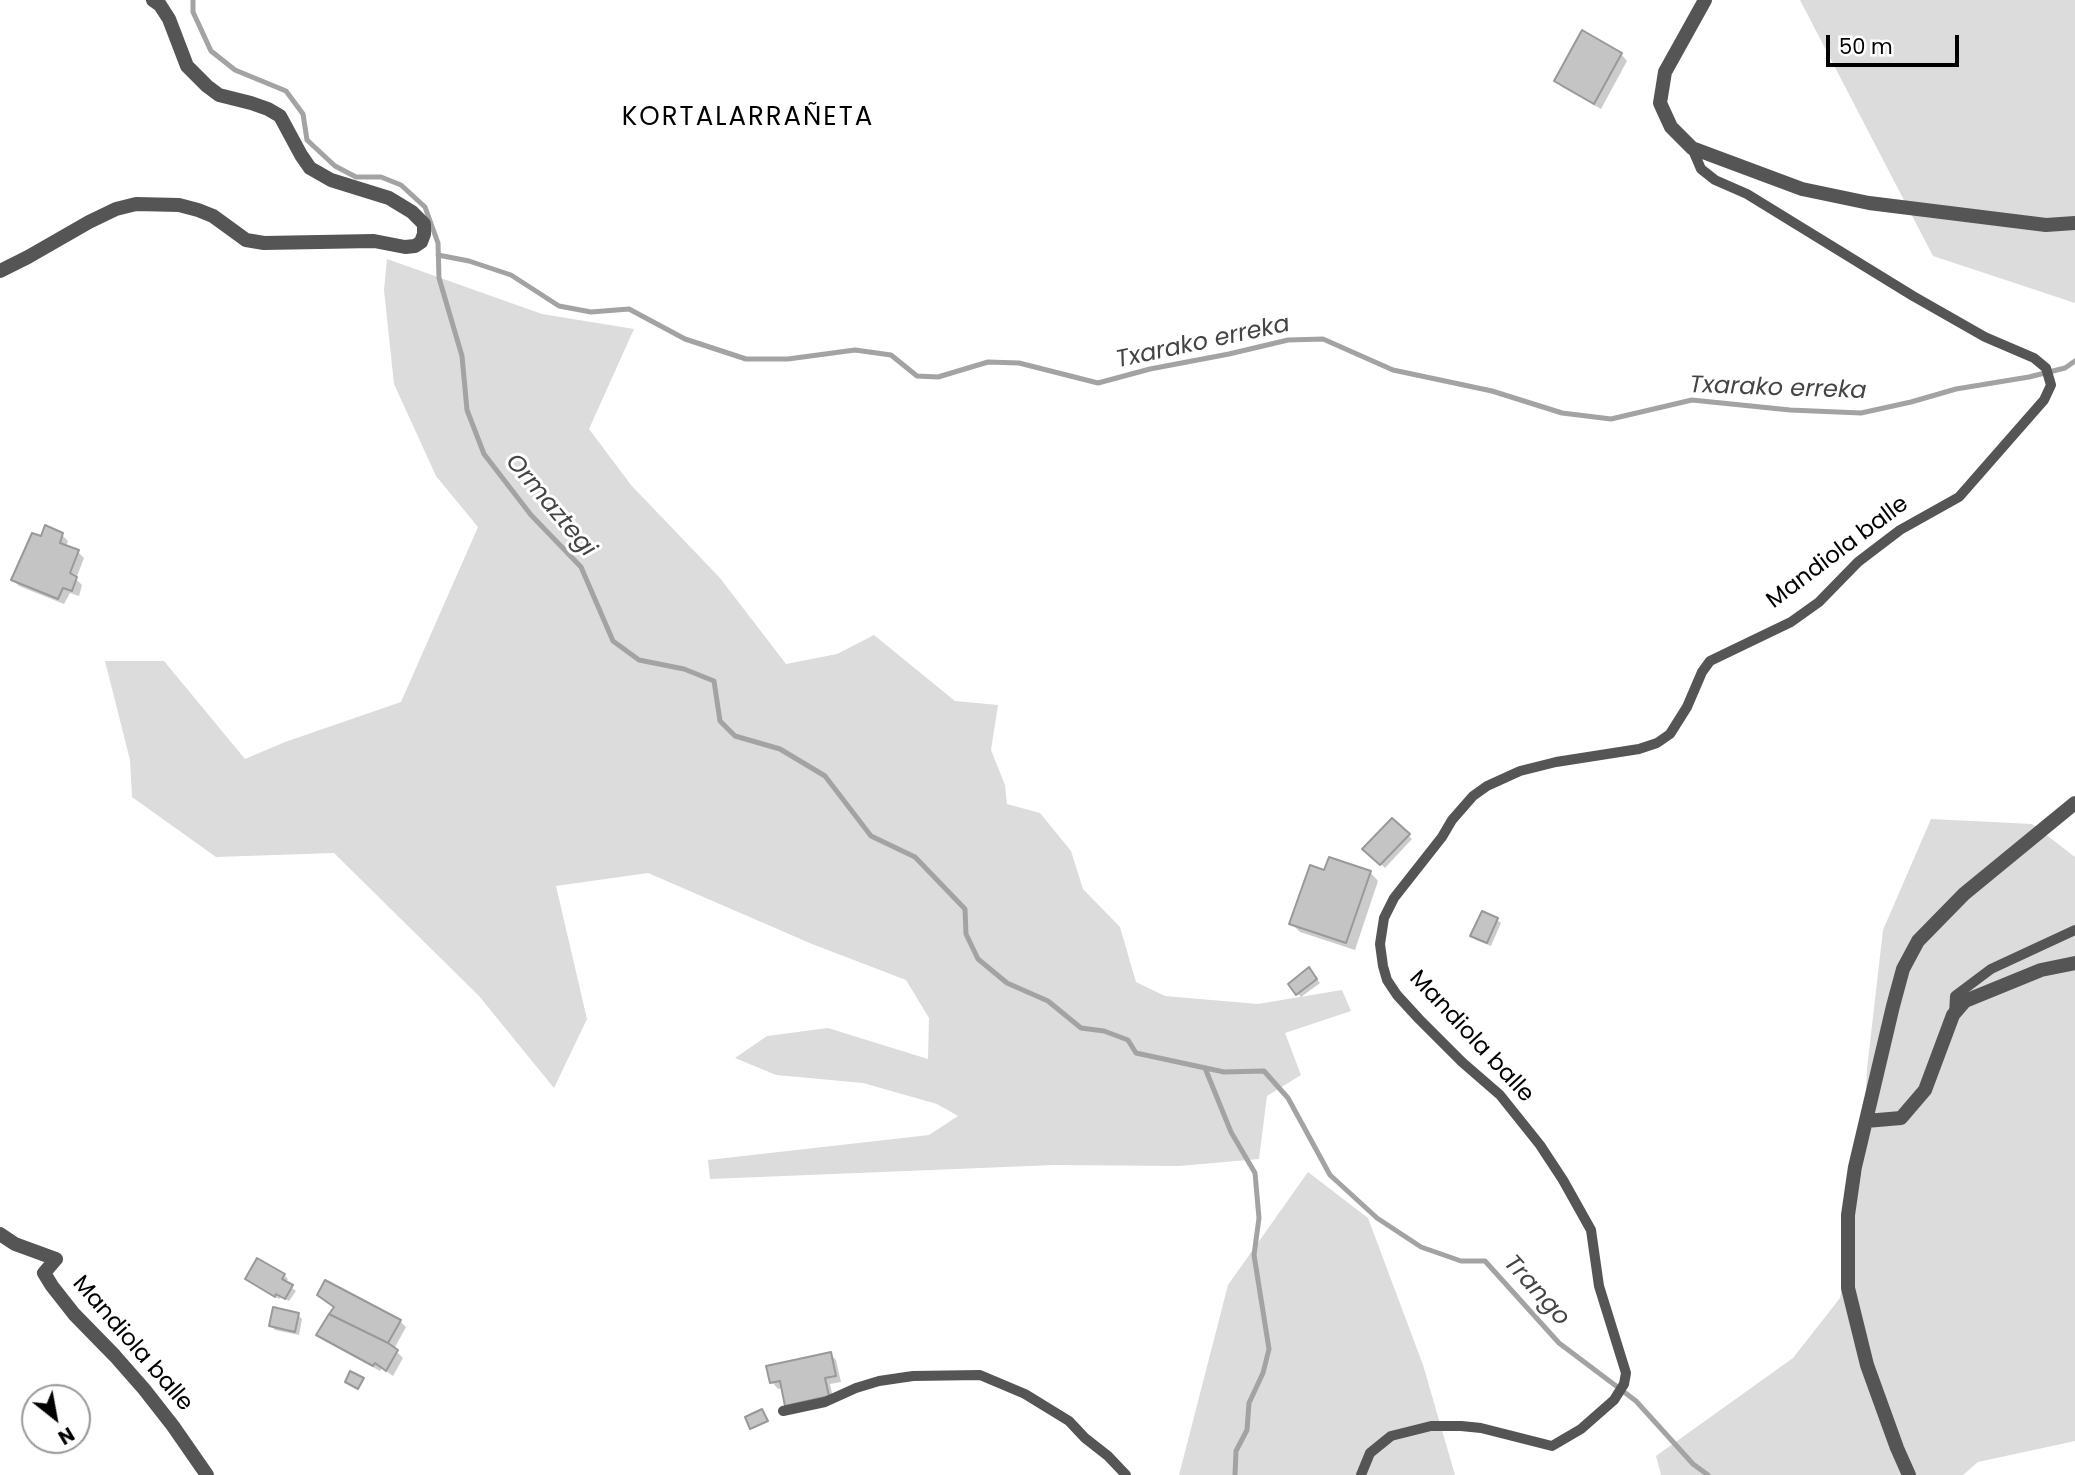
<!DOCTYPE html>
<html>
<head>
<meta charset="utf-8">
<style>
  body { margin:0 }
  #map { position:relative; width:2075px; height:1475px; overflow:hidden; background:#fff; font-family:Poppins,sans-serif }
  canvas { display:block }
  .north { position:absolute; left:21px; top:1384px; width:70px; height:70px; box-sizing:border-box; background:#fff; border:2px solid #999; border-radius:50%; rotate:149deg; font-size:19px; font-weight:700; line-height:28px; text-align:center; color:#000 }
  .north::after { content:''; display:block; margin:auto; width:24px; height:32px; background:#000; clip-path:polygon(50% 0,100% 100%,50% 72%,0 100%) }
  .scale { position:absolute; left:1826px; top:35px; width:133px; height:32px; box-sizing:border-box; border:4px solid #000; border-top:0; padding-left:9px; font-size:21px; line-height:24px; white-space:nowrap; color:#000; -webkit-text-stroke:5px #fff; paint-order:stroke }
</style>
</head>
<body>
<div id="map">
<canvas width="2075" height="1475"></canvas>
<div class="north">N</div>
<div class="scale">50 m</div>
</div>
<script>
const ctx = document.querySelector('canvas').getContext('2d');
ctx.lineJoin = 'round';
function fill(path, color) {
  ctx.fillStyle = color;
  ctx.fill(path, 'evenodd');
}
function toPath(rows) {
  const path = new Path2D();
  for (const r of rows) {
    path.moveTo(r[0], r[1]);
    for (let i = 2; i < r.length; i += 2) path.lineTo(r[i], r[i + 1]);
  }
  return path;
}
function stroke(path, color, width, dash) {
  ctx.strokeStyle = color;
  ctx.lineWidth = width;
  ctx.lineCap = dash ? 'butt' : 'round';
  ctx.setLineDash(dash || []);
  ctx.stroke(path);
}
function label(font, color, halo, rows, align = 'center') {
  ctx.font = font + ' Poppins,sans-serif';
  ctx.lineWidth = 6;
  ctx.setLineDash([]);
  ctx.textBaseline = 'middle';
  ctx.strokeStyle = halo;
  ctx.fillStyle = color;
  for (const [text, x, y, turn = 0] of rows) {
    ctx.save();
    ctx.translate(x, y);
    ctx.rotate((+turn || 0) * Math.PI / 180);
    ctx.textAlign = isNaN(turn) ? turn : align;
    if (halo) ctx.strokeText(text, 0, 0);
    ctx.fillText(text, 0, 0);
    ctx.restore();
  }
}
const green = toPath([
  [1800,0,2075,0,2075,303,1933,256],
  [387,259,542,314,634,329,589,429,631,485,720,578,786,664,837,654,874,635,955,701,998,705,991,750,1005,785,1007,804,1040,813,1071,851,1083,889,1120,927,1136,982,1165,996,1258,1004,1342,990,1351,1011,1285,1033,1301,1075,1267,1096,1259,1159,1179,1166,1054,1165,710,1179,708,1160,929,1135,958,1116,937,1104,863,1083,776,1075,735,1058,767,1036,828,1028,928,1059,929,1018,906,980,812,944,648,873,556,886,587,1019,554,1088,479,996,334,853,216,857,132,797,130,760,105,661,164,661,245,759,285,742,401,702,478,527,436,476,394,384,384,290],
  [1931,819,2032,824,2075,857,2075,1441,1978,1462,1963,1475,1661,1475,1656,1456,1793,1358,1840,1298,1862,1170,1867,1069,1883,930],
  [1308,1172,1368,1218,1423,1365,1455,1475,1179,1475,1228,1285]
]);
const shadow = toPath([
  [1621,54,1627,61,1601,109,1562,87,1556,81],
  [62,535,68,541,66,547,78,552,84,558,76,579,82,585,79,596,70,593,64,604,19,586,13,580,42,538],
  [1392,820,1412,839,1385,868,1365,849],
  [1325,872,1370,872,1378,881,1355,950,1300,932,1291,923],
  [1497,920,1501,923,1491,946,1476,940,1472,936],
  [1313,974,1320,983,1301,997,1297,993],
  [284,1275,288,1279,285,1283,296,1291,289,1301,281,1297,279,1299,247,1279],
  [319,1295,400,1321,406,1327,394,1349,403,1358,393,1376,382,1368,380,1371,325,1341,319,1335,335,1308],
  [298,1315,302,1319,299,1335,275,1330,271,1326],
  [830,1354,836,1360,841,1382,830,1384,834,1402,793,1411,783,1388,778,1389,772,1382]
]);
const stream = toPath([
  [193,0,193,12,211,51,235,70,286,91,303,114,307,140,335,166,356,177,381,177,401,185,425,207,438,243,439,278,462,356,467,410,484,454,531,515,581,567,613,641,639,660,684,669,714,681,720,721,735,736,780,749,825,776,871,836,915,857,965,909,966,934,978,959,1007,983,1048,1001,1081,1028,1104,1031,1128,1040,1136,1053,1224,1072,1264,1071,1288,1098,1330,1175,1377,1218,1421,1247,1461,1261,1485,1261,1559,1343,1636,1401,1693,1464,1708,1475],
  [438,255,469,261,511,275,559,306,591,312,629,309,685,339,746,359,788,359,855,350,891,355,917,376,938,377,988,362,1019,363,1098,383,1150,369,1229,354,1288,340,1323,339,1393,370,1492,391,1562,413,1611,419,1692,400,1790,410,1861,413,1911,402,1956,389,2029,377,2065,368,2075,361],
  [1205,1068,1231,1132,1255,1173,1259,1218,1254,1255,1269,1349,1263,1373,1249,1403,1247,1430,1236,1451,1235,1475]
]);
const building = toPath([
  [1582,30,1622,53,1594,104,1554,81,1582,30],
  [45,525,63,533,60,543,79,550,70,573,77,577,72,591,63,588,58,599,11,580,32,533,41,536,45,525],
  [1392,818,1410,834,1380,865,1362,849,1392,818],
  [1329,857,1371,871,1346,943,1289,924,1310,865,1324,870,1329,857],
  [1482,911,1498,918,1487,943,1470,936,1482,911],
  [1309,967,1317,979,1296,995,1288,984,1309,967],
  [257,1258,285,1274,282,1279,293,1285,285,1299,276,1294,275,1297,245,1279,257,1258],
  [325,1280,401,1320,388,1343,329,1314,334,1307,317,1295,325,1280],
  [273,1307,299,1313,295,1332,269,1326,273,1307],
  [329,1314,388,1343,398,1350,386,1371,375,1363,373,1366,316,1335,329,1314],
  [831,1352,836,1376,825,1378,829,1396,785,1406,780,1381,770,1383,766,1366,831,1352],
  [350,1371,364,1378,358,1389,345,1382,350,1371],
  [762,1409,768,1421,750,1429,745,1417,762,1409]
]);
const service = toPath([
  [1954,1015,1955,996,1991,969,2075,930],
  [783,1411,825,1402,856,1388,879,1381,913,1376,980,1375,1025,1394,1069,1421,1085,1438,1108,1456,1126,1475],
  [1361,1475,1370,1453,1391,1436,1431,1426,1461,1426,1481,1428,1552,1446,1581,1429,1614,1400,1624,1384,1626,1373,1599,1286,1591,1230,1563,1180,1540,1145,1500,1095,1462,1062,1419,1019,1397,995,1387,980,1383,966,1380,944,1384,918,1394,898,1442,837,1452,820,1473,796,1487,786,1520,771,1556,762,1639,749,1657,743,1670,734,1687,707,1702,672,1710,661,1791,622,1819,602,1858,562,1900,530,1959,497,2044,400,2051,385,2046,368,2034,358,1985,337,1913,296,1747,194,1715,180,1701,169,1692,148]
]);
const minor = toPath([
  [0,271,28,257,89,222,116,209,136,204,179,205,198,210,213,216,246,240,264,243,374,241,405,247,415,246,421,242,424,234,424,224,412,212,389,198,331,180,310,168,301,155,280,116,268,109,251,103,219,95,207,86,187,66,169,19,160,5,153,0],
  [0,1234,15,1244,56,1259,44,1273,52,1286,74,1314,115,1356,144,1389,173,1426,207,1475]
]);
const tertiary = toPath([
  [1705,0,1665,72,1660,103,1671,127,1692,148,1802,189,1869,203,2046,225,2075,223],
  [1866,1121,1901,1118,1925,1090,1953,1015,1965,1001,2041,970,2075,963],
  [1909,1475,1897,1448,1867,1365,1848,1288,1848,1215,1855,1167,1893,1006,1903,969,1918,941,1964,894,2075,803]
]);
const streetNames = [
  ["Mandiola balle",1838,553,-37],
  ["Mandiola balle",1471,1037,47],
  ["Mandiola balle",132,1344,49]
];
const waterNames = [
  ["Txarako erreka",1203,343,-12],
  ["Txarako erreka",1778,389,2],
  ["Ormaztegi",550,506,50],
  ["Trango",1536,1291,48]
];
const quarterNames = [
  ["KORTALARRAÑETA",748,118]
];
fill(green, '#dcdcdc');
fill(shadow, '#0003');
stroke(stream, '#a3a3a3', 5);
fill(building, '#c4c4c4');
stroke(building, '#999', 2);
stroke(service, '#555', 10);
stroke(minor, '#555', 14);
stroke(tertiary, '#555', 14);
label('23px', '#000', '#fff', streetNames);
label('italic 24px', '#444', '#fff', waterNames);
ctx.letterSpacing = '2px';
label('26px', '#000', '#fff', quarterNames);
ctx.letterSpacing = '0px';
</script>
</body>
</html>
